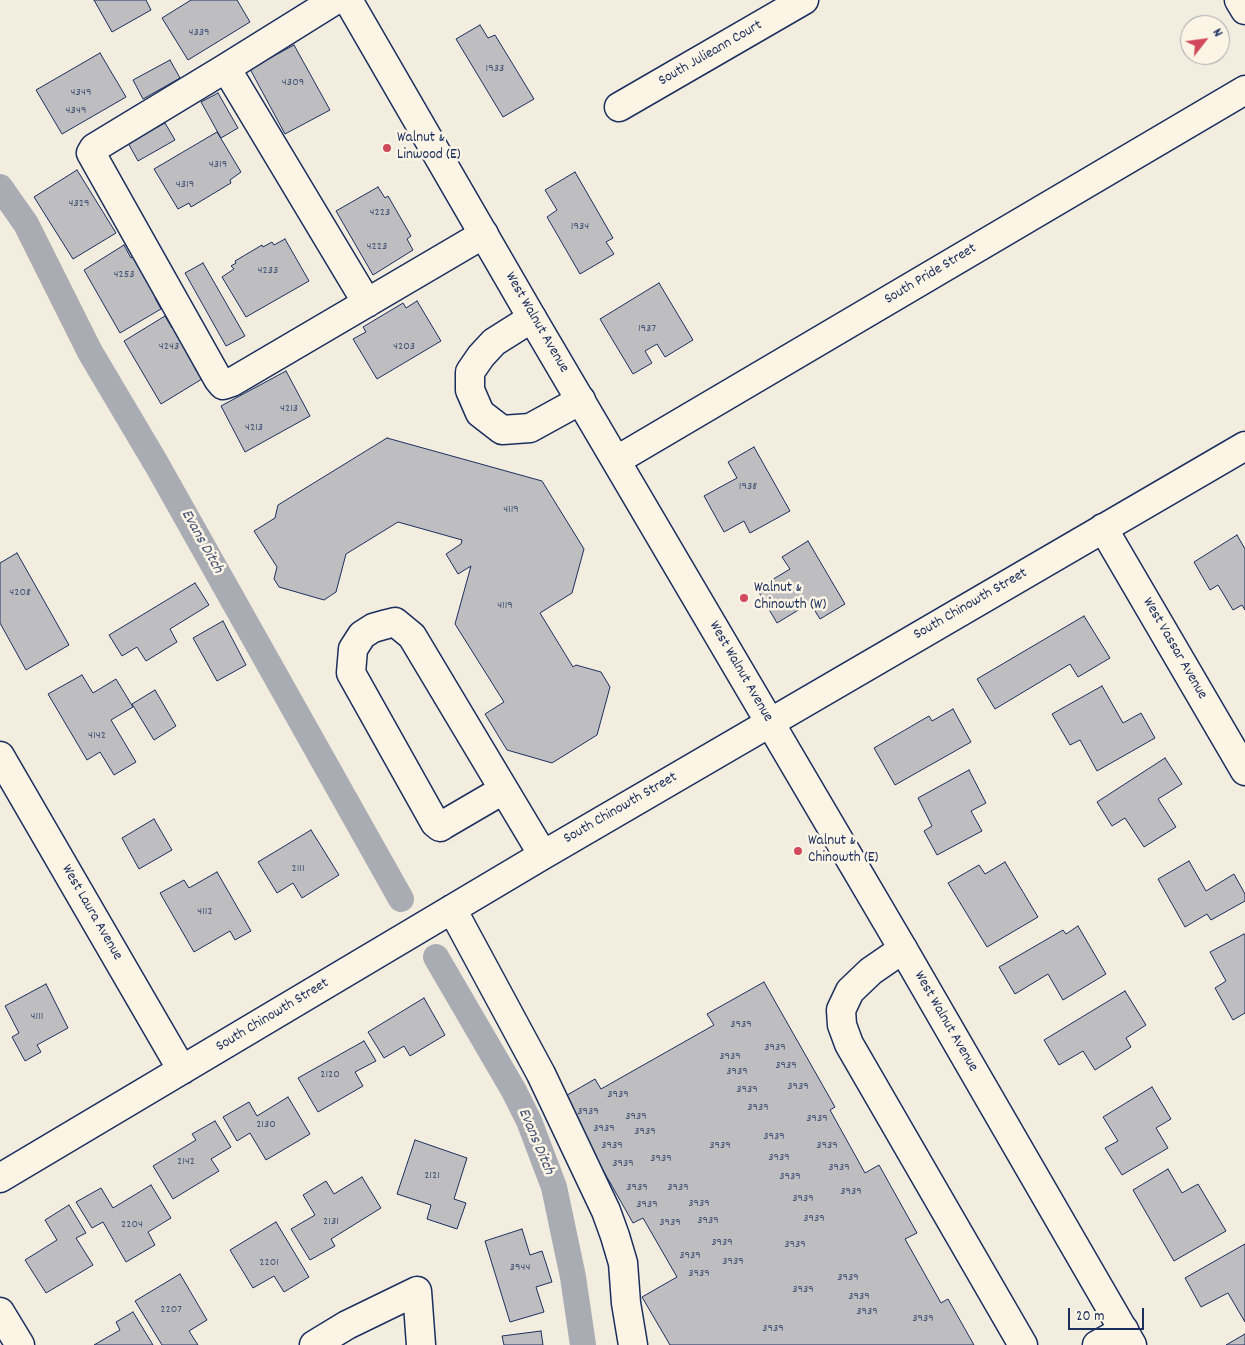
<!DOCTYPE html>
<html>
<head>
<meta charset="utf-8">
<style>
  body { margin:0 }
  #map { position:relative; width:1245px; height:1345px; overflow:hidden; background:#f3ede0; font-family:Dekko,sans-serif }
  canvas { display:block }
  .north { position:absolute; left:1180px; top:15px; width:50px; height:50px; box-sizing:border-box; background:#fcf5e5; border:1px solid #a2a6af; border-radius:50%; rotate:60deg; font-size:14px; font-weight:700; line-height:20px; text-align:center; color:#1b2f5e }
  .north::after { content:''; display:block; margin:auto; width:18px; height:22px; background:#d1495b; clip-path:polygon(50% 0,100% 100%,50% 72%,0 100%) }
  .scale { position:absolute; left:1068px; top:1308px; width:76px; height:22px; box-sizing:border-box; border:2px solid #1b2f5e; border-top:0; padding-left:6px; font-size:15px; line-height:18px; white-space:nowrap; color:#1b2f5e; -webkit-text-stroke:4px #fcf5e5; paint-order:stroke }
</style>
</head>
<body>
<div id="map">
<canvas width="1245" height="1345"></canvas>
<div class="north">N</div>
<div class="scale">20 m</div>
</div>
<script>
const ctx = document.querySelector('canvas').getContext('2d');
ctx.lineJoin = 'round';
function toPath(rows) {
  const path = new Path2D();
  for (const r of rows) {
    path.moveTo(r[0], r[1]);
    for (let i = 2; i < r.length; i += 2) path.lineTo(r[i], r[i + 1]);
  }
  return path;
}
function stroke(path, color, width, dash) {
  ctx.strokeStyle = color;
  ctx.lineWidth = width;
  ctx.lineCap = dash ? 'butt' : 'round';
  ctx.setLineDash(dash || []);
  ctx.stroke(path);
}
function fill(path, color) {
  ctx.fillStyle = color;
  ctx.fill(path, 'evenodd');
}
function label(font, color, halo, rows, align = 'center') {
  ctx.font = font + ' Dekko,sans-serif';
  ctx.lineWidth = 5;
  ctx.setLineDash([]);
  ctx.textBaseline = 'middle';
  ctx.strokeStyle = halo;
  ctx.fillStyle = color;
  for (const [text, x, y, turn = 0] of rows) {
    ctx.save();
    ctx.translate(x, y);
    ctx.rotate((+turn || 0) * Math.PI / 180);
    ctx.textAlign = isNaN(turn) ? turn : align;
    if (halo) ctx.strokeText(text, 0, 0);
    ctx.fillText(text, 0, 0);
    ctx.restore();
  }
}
const canal = toPath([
  [0,187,26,224,90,352,157,465,401,899],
  [436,957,514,1091,529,1121,554,1187,573,1277,583,1345]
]);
const building = toPath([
  [94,0,146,0,151,10,112,32,94,0],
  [191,0,237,0,250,22,188,60,162,18,191,0],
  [480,25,488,38,495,35,534,99,503,117,456,39,480,25],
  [294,45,330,110,285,134,250,69,294,45],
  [100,53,126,97,62,134,36,90,100,53],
  [170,60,180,78,143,99,133,80,170,60],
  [218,93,238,128,221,138,201,102,218,93],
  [165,123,175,140,138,161,128,143,165,123],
  [217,132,241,172,230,180,231,183,191,207,189,203,178,209,154,169,217,132],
  [77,170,116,233,73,259,34,197,77,170],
  [575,172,613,238,606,242,614,254,580,274,547,217,557,210,545,190,575,172],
  [378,187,385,198,388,196,411,236,407,239,413,250,373,275,336,211,378,187],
  [285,239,309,281,246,317,222,277,234,269,231,266,236,263,235,261,262,245,263,247,272,242,274,245,285,239],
  [124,245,131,258,135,255,159,295,155,298,161,309,120,333,84,270,124,245],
  [203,263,245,336,226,346,185,273,203,263],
  [659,283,693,340,665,357,657,344,645,351,652,363,633,374,600,319,659,283],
  [417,301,441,341,377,379,353,339,366,332,363,327,403,303,406,308,417,301],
  [165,316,172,328,175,326,200,366,195,369,202,379,161,404,124,341,165,316],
  [286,371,310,416,245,452,221,406,286,371],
  [387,438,542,481,584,549,572,593,540,613,573,667,576,665,601,672,610,687,597,735,552,763,507,750,485,714,504,702,455,624,471,566,458,574,446,554,461,544,462,540,398,522,346,554,336,592,324,600,279,587,274,579,277,567,254,531,275,518,278,505,387,438],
  [754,447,790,511,750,533,744,521,724,532,704,496,737,478,728,462,754,447],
  [1237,535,1245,549,1245,610,1242,605,1233,610,1218,585,1210,590,1194,562,1237,535],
  [808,541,845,604,820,619,810,603,777,623,757,589,790,569,782,557,808,541],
  [17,553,69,645,26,670,0,623,0,563,17,553],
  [195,583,209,605,170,629,177,642,146,661,137,647,122,656,109,635,195,583],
  [1084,616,1110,658,1078,677,1070,664,995,709,977,679,1084,616],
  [223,621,246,665,217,681,193,638,223,621],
  [82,675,93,693,116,679,133,707,111,720,136,762,114,775,100,752,87,760,48,694,82,675],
  [1102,686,1123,723,1141,713,1155,738,1097,771,1080,740,1070,745,1052,714,1102,686],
  [155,690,176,726,154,740,132,704,155,690],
  [953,709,971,742,895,785,874,748,929,716,932,721,953,709],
  [1165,758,1182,784,1158,799,1176,827,1144,847,1125,818,1112,826,1097,802,1165,758],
  [969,770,986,803,971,811,982,831,937,855,924,831,932,826,918,798,969,770],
  [154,819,172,850,139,869,122,838,154,819],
  [311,830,339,875,302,898,293,883,277,893,258,862,311,830],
  [1189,861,1206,891,1234,874,1245,894,1245,901,1211,920,1207,914,1185,927,1158,879,1189,861],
  [1005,862,1038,917,987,947,948,883,979,865,985,874,1005,862],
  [217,872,251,931,235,940,230,931,194,952,160,893,184,880,189,888,217,872],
  [1078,926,1106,974,1063,1000,1048,974,1015,994,999,967,1063,930,1066,934,1078,926],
  [1244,934,1245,936,1245,1013,1233,1020,1215,988,1226,981,1210,952,1244,934],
  [764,982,835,1107,830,1110,865,1173,879,1165,917,1233,905,1239,941,1303,948,1299,974,1345,670,1345,642,1297,677,1277,643,1218,633,1223,562,1098,595,1079,601,1089,714,1025,707,1014,764,982],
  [46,984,68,1028,37,1045,41,1052,25,1061,12,1037,19,1033,5,1006,46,984],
  [1125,991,1146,1025,1126,1038,1131,1047,1095,1070,1083,1051,1059,1065,1044,1040,1125,991],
  [424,998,445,1035,410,1056,404,1046,384,1058,368,1032,424,998],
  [364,1041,376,1061,355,1072,363,1086,318,1112,298,1078,364,1041],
  [1152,1087,1171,1119,1156,1128,1168,1148,1122,1175,1105,1148,1118,1141,1103,1117,1152,1087],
  [288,1097,310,1134,266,1160,250,1133,237,1141,223,1117,249,1102,257,1116,288,1097],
  [215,1121,231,1147,211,1159,219,1171,173,1199,153,1166,196,1140,192,1134,215,1121],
  [415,1140,467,1158,454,1199,466,1203,457,1229,427,1219,431,1205,397,1194,415,1140],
  [1168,1169,1182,1193,1198,1184,1226,1231,1174,1261,1133,1190,1168,1169],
  [362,1177,381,1208,331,1239,335,1246,310,1260,291,1229,315,1215,303,1195,326,1181,334,1194,362,1177],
  [151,1185,171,1218,148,1232,155,1245,126,1262,103,1222,92,1228,76,1202,101,1188,113,1208,151,1185],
  [69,1205,86,1233,76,1238,93,1265,46,1293,25,1260,57,1240,45,1220,69,1205],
  [276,1222,309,1277,284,1292,274,1276,253,1288,230,1250,276,1222],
  [522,1229,530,1255,542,1251,552,1282,536,1287,544,1312,510,1322,485,1241,522,1229],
  [1245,1244,1245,1322,1228,1293,1201,1307,1185,1278,1245,1244],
  [180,1274,207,1320,189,1331,198,1345,162,1345,135,1301,180,1274],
  [133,1312,153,1345,94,1345,120,1330,116,1322,133,1312],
  [541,1331,543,1345,504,1345,502,1336,541,1331],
  [1245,1334,1245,1345,1226,1345,1245,1334]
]);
const minor = toPath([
  [335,0,226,68,94,148,91,153,218,379,223,385,232,382,484,234],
  [1239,0,1245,10],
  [226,68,367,303],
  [619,107,804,0],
  [532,318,494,342,481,356,470,372,470,390,480,413,502,430,530,428,581,400],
  [617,460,1245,90],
  [1103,528,1245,771],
  [0,756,182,1070],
  [503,790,443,825,440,827,435,823,351,673,353,649,362,635,373,628,387,624,395,622,412,636,543,855],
  [452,909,541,1074,606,1211,615,1236,623,1263,626,1303,633,1345],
  [903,949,871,971,850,991,841,1010,842,1025,849,1044,1023,1345],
  [0,1178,543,855,1245,446],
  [0,1312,20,1345],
  [314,1345,347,1325,417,1291,421,1345],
  [1097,1345,1124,1330]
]);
const major = toPath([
  [348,0,532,318,903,949,1132,1345]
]);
const markers = [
  [387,148,5,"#d1495b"],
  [744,598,5,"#d1495b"],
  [798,851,5,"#d1495b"]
];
const numberNames = [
  ["4339",199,33],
  ["1933",495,69],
  ["4309",293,83],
  ["4349",81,93],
  ["4349",76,111],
  ["4319",218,165],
  ["4319",185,185],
  ["4329",79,204],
  ["4223",380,213],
  ["1934",580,227],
  ["4223",377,247],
  ["4233",268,271],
  ["4253",124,275],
  ["1937",647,329],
  ["4243",169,347],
  ["4203",404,347],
  ["4213",289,409],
  ["4213",254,428],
  ["1938",748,487],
  ["4119",511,510],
  ["4208",20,593],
  ["4119",505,606],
  ["4142",97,736],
  ["2111",298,869],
  ["4112",205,912],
  ["4111",37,1017],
  ["3939",741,1025],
  ["3939",775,1048],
  ["3939",730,1057],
  ["3939",786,1066],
  ["3939",737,1072],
  ["2120",330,1075],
  ["3939",798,1087],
  ["3939",747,1090],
  ["3939",618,1095],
  ["3939",758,1108],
  ["3939",588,1112],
  ["3939",636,1117],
  ["3939",817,1119],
  ["2130",266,1125],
  ["3939",604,1129],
  ["3939",645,1132],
  ["3939",774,1137],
  ["3939",612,1146],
  ["3939",720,1146],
  ["3939",827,1146],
  ["3939",779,1158],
  ["3939",661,1159],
  ["2142",186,1162],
  ["3939",623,1164],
  ["3939",839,1168],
  ["2121",432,1176],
  ["3939",790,1177],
  ["3939",637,1188],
  ["3939",678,1188],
  ["3939",851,1192],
  ["3939",803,1199],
  ["3939",699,1204],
  ["3939",647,1205],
  ["3939",814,1219],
  ["3939",708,1221],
  ["2131",331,1222],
  ["3939",670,1223],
  ["2204",132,1225],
  ["3939",722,1243],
  ["3939",795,1245],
  ["3939",690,1256],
  ["3939",733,1262],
  ["2201",269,1263],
  ["3944",520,1268],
  ["3939",699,1274],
  ["3939",848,1278],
  ["3939",803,1290],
  ["3939",859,1297],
  ["2207",171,1310],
  ["3939",867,1312],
  ["3939",923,1319],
  ["3939",773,1329]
];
const streetNames = [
  ["South Julieann Court",711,54,-30],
  ["South Pride Street",931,275,-31],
  ["West Walnut Avenue",536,323,60],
  ["South Chinowth Street",971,605,-30],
  ["West Vassar Avenue",1174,649,60],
  ["West Walnut Avenue",740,672,60],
  ["South Chinowth Street",621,809,-30],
  ["West Laura Avenue",91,913,60],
  ["South Chinowth Street",273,1016,-31],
  ["West Walnut Avenue",945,1022,60]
];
const poiNames = [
  ["Walnut &",397,139],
  ["Linwood (E)",397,156],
  ["Walnut &",754,589],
  ["Chinowth (W)",754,606],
  ["Walnut &",808,842],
  ["Chinowth (E)",808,859]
];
const waterNames = [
  ["Evans Ditch",201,542,61],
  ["Evans Ditch",535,1142,67]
];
stroke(canal, '#a9acb3', 26);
fill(building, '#bebec0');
stroke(building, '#1b2f5e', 1);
stroke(minor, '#1b2f5e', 31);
stroke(major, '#1b2f5e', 31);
stroke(minor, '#fcf5e5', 28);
stroke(major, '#fcf5e5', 28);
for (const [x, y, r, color] of markers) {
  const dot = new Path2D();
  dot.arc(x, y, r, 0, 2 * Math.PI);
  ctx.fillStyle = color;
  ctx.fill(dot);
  stroke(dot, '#fcf5e5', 2);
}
label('12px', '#445376', null, numberNames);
label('15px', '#1b2f5e', '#fcf5e5', streetNames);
label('15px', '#1b2f5e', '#fcf5e5', poiNames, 'left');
label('italic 16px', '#465478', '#fcf5e5', waterNames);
</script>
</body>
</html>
